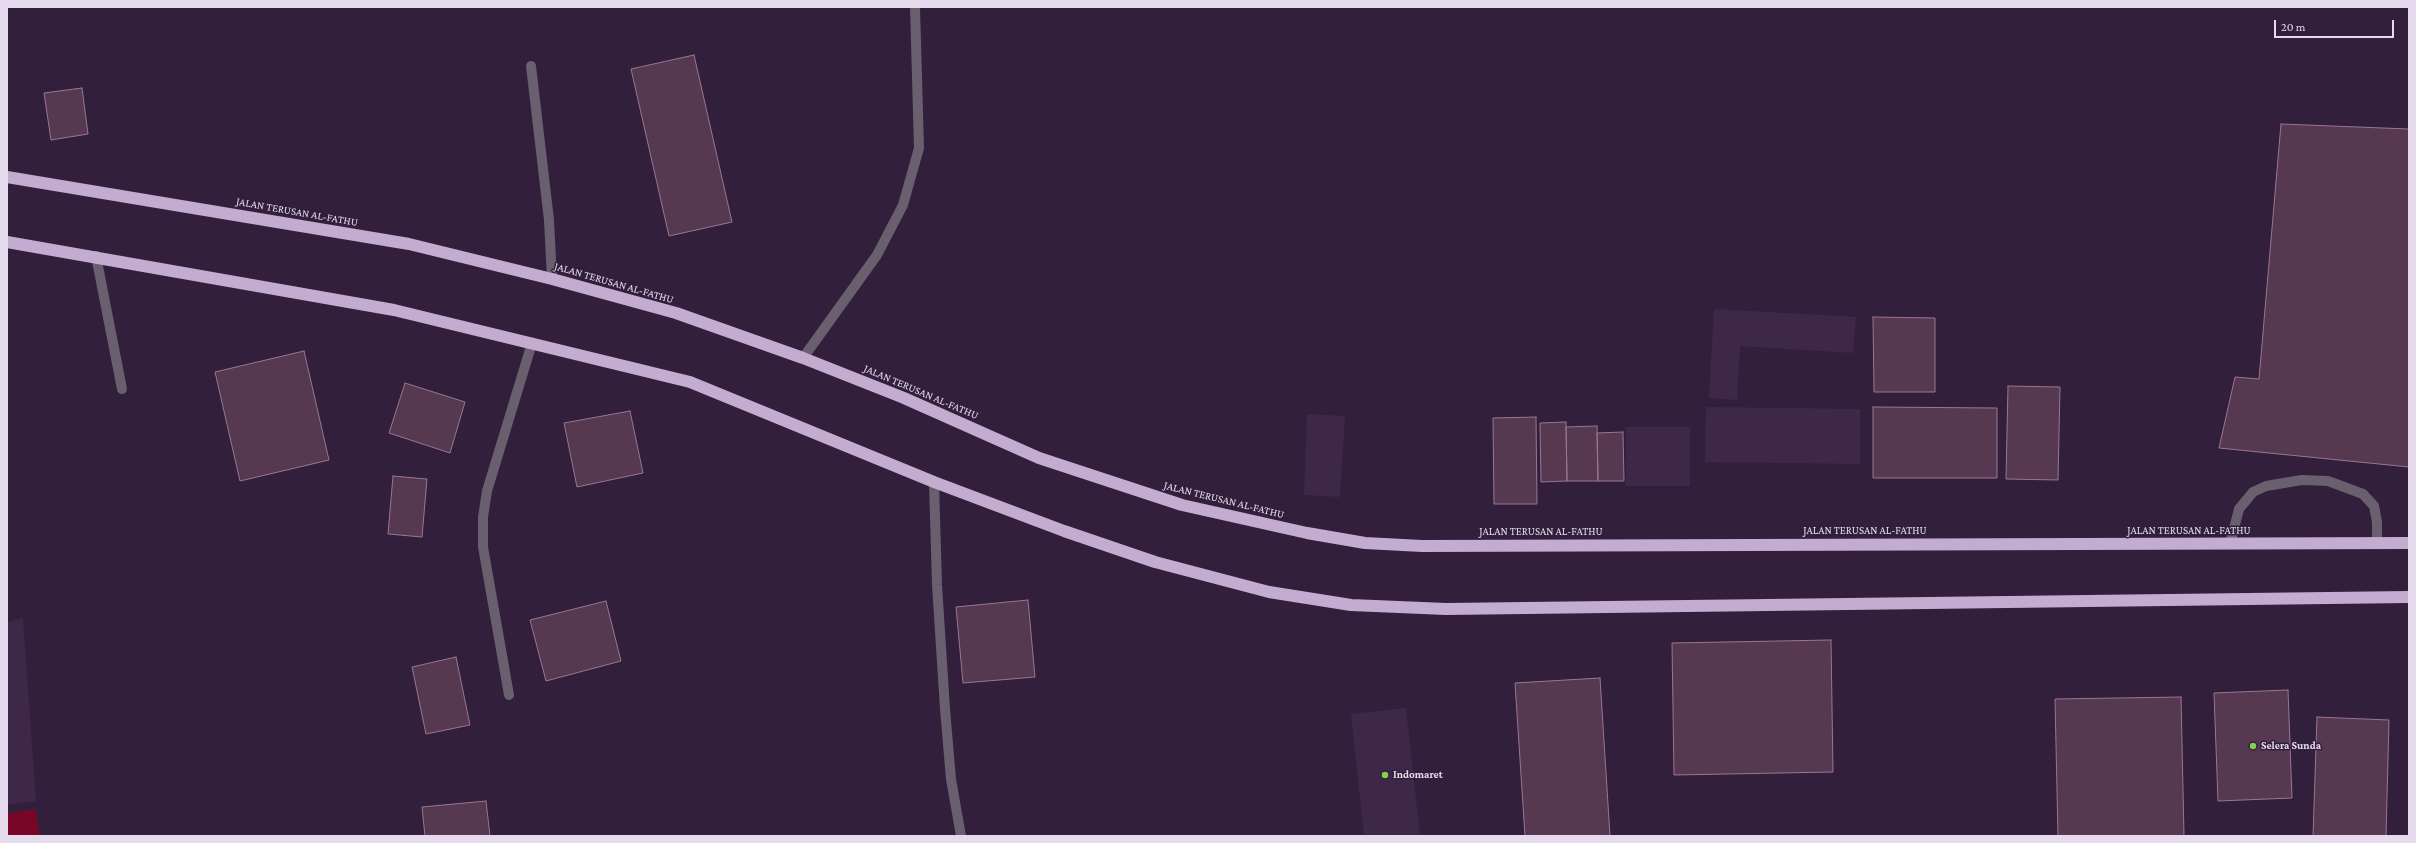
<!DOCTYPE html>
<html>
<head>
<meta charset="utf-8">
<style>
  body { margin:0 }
  #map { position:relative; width:2416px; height:843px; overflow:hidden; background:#321f3c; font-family:"Crimson Pro",serif }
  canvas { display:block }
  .frame { position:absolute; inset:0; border:8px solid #e6daed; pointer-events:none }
  .scale { position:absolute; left:2274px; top:20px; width:120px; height:18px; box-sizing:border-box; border:2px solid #e6daed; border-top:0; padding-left:5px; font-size:12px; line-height:14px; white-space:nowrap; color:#e6daed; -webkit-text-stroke:3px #321f3c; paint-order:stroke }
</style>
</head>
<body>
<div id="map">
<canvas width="2416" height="843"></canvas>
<div class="frame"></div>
<div class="scale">20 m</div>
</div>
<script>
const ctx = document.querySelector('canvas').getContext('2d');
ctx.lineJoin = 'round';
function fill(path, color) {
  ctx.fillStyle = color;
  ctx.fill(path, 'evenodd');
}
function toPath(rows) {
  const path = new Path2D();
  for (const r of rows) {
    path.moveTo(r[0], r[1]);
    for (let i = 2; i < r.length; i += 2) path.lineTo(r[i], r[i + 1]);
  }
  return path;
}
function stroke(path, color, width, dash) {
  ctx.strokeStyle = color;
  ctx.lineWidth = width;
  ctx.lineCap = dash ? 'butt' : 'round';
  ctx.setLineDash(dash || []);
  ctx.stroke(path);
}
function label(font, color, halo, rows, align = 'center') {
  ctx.font = font + ' "Crimson Pro",serif';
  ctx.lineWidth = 3;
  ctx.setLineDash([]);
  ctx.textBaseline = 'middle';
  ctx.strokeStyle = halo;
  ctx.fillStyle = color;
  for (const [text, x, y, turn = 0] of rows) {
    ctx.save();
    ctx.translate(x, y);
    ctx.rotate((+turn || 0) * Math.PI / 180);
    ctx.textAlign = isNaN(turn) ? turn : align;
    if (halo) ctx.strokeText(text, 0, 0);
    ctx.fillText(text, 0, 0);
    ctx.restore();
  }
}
const built = toPath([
  [1714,309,1856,317,1853,353,1740,346,1737,400,1709,398],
  [1706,407,1860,409,1860,464,1705,462],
  [1307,414,1345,416,1340,497,1304,495],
  [1626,427,1690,427,1690,486,1626,486],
  [23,618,36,801,7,805,7,622],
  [1406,708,1420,836,1364,836,1351,714]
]);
const green = toPath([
  [35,809,40,836,7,836,7,814]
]);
const building = toPath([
  [694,55,732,222,669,236,631,69,694,55],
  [82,88,88,134,51,140,44,93,82,88],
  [2281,124,2409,129,2409,467,2219,448,2235,377,2259,379,2281,124],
  [1873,317,1935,318,1935,392,1874,392,1873,317],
  [304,351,329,460,240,481,215,372,304,351],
  [405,383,465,402,450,453,389,433,405,383],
  [2008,386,2060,387,2058,480,2006,479,2008,386],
  [1873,407,1997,408,1997,478,1873,478,1873,407],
  [630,411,643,473,577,487,564,423,630,411],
  [1536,417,1537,504,1494,504,1493,418,1536,417],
  [1566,422,1567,481,1541,482,1540,423,1566,422],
  [1597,426,1598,481,1567,481,1566,427,1597,426],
  [1623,432,1624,481,1598,481,1597,433,1623,432],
  [393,476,427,479,422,537,388,534,393,476],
  [1028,600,1035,677,963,683,956,607,1028,600],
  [606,601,621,661,546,681,530,620,606,601],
  [1831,640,1833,772,1674,775,1672,643,1831,640],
  [456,657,470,725,426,734,412,667,456,657],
  [1600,678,1610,836,1525,836,1515,683,1600,678],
  [2288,690,2292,798,2218,801,2214,693,2288,690],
  [2181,697,2184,836,2058,836,2055,699,2181,697],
  [2317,717,2389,720,2386,836,2313,836,2317,717],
  [486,801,490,836,425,836,422,807,486,801]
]);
const minor = toPath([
  [531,66,549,220,552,279],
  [96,256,122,389],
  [803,358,877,255,903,205,919,148,915,7],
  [934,482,937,585,945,709,951,779,961,836],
  [2230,544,2239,509,2253,492,2266,486,2302,480,2328,481,2363,494,2374,506,2377,522,2377,543],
  [509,695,483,547,483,517,487,491,532,343]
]);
const highway = toPath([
  [7,177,409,244,552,279,676,313,803,358,904,398,1039,458,1182,505,1307,533,1365,543,1422,546,2409,543],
  [7,242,394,310,690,382,934,482,1064,531,1155,562,1269,592,1351,605,1446,609,2409,597]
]);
const markers = [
  [2253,746,4,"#85cf4d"],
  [1385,775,4,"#85cf4d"]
];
const streetNames = [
  ["JALAN TERUSAN AL-FATHU",297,212,10],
  ["JALAN TERUSAN AL-FATHU",614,283,16],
  ["JALAN TERUSAN AL-FATHU",921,392,23],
  ["JALAN TERUSAN AL-FATHU",1224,500,14],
  ["JALAN TERUSAN AL-FATHU",1865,531],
  ["JALAN TERUSAN AL-FATHU",2189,531],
  ["JALAN TERUSAN AL-FATHU",1541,532]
];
const poiNames = [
  ["Selera Sunda",2261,746],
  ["Indomaret",1393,775]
];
fill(built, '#3e284a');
fill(green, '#790627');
fill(building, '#573851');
stroke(building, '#997792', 1);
stroke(minor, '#695f6e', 10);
stroke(highway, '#c4acd0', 12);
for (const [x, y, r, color] of markers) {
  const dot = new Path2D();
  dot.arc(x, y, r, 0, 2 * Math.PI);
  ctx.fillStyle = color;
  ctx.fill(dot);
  stroke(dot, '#321f3c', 1.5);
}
label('11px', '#e6daed', '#321f3c', streetNames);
label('bold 11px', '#e6daed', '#321f3c', poiNames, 'left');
</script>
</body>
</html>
